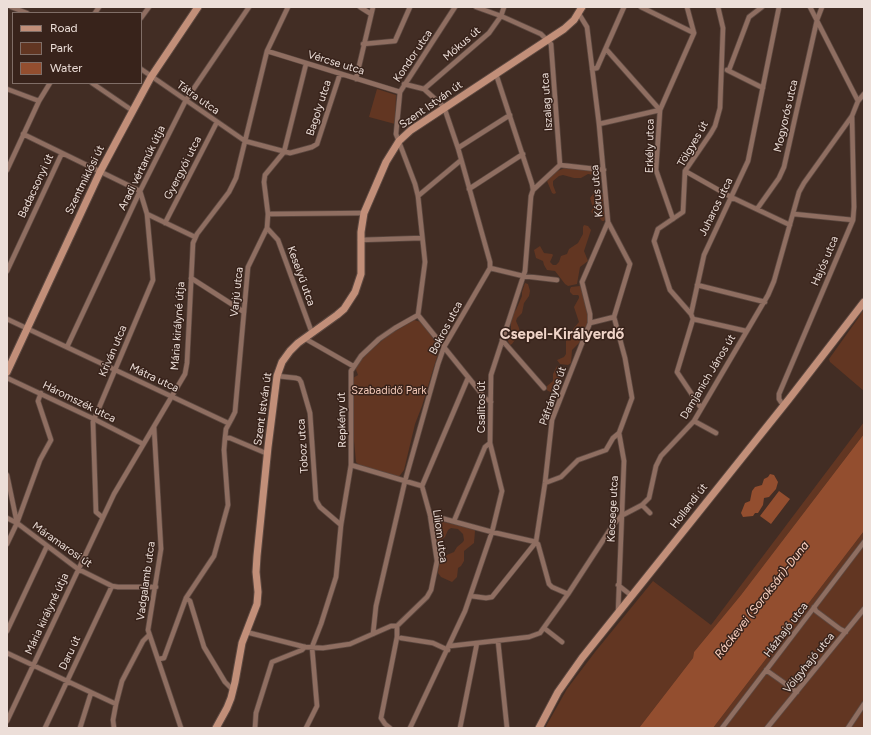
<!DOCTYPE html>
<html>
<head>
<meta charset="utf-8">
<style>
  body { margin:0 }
  #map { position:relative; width:871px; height:735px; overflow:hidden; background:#422d24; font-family:Figtree,sans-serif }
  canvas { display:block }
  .frame { position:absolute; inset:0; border:8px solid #ecded8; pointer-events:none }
  .legend { position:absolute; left:12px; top:12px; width:130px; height:72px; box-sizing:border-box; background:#38231b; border:1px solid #806e67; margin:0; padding:5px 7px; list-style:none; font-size:12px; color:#ecded8 }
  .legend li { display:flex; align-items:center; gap:8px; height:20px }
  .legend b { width:20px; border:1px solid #806e67 }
</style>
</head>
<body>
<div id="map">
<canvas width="871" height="735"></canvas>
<div class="frame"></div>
<ul class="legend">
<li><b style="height:5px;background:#c28f79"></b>Road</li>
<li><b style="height:11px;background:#623622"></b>Park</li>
<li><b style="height:11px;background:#934e2f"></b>Water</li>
</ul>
</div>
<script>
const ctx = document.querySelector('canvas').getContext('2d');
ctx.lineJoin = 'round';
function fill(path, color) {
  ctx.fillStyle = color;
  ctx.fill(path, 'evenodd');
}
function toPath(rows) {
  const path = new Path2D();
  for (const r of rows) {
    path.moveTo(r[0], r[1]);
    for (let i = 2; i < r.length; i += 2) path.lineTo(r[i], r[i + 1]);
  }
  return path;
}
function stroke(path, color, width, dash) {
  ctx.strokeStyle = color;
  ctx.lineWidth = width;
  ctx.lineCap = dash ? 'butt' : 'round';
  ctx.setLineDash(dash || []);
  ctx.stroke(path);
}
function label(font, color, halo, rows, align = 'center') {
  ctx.font = font + ' Figtree,sans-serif';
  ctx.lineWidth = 3;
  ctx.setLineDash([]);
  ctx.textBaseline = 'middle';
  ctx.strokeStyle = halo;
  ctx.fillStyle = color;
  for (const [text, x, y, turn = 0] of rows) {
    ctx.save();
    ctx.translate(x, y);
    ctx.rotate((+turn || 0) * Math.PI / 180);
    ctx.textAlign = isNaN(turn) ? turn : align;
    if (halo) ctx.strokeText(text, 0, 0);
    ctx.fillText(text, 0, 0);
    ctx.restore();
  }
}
const green = toPath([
  [377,89,396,95,395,124,369,117],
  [567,167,594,170,599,173,601,178,599,178,595,175,588,174,581,178,574,178,563,175,559,176,553,181,553,185,556,193,554,194,552,193,547,181,549,176,555,172],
  [598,191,603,194,604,199,606,218,604,221,602,221,599,217,591,212,593,208,590,198,595,192],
  [584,225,588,226,591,230,584,251,588,261,580,267,577,284,568,286,565,284,555,271,547,270,544,265,543,261,536,258,534,250,540,246,544,253,552,254,553,255,550,262,553,265,556,265,559,262,561,256,567,254,569,249,578,243,583,234,583,227],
  [525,283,528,284,530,291,529,296,524,303,522,313,517,318,516,321,519,328,520,333,512,344,510,345,508,341,511,330,511,318,513,313,516,310,522,296,522,292],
  [580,286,582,287,588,311,587,325,580,342,572,350,571,363,568,365,560,364,557,360,564,357,566,354,566,341,574,328,579,322,574,307,579,298,579,296,578,295,573,295,570,292,570,289,571,287],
  [864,308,864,391,830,362,829,359,859,317],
  [414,320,421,322,438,345,439,350,422,406,415,424,404,470,398,478,359,465,356,462,352,419,354,407,352,400,353,378,358,375,355,367,359,361,387,336],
  [557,366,564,370,564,373,555,384,553,390,551,392,548,391,546,389,547,386,553,381,553,374],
  [864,422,864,434,741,595,694,652,693,658,639,728,545,728,567,689,595,652,653,581,711,625],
  [435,520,474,529,475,531,474,543,464,551,464,561,461,566,458,568,457,577,452,582,441,577,438,573,439,562,442,557,454,552,457,547,463,542,464,540,463,534,458,529,451,528,448,530,445,537,441,540,441,545,438,547,436,545,433,527],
  [864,531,864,728,713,728]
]);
const water = toPath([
  [864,434,864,531,713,728,639,728,693,658,694,652,741,595],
  [770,474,774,475,778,482,776,489,769,497,764,498,763,505,758,513,755,513,753,516,743,517,741,513,745,503,750,501,752,491,755,487,762,485,764,479,768,477],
  [779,491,790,499,771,524,760,516]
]);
const street = toPath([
  [11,7,27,13],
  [360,7,371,14],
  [476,7,501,16,541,34,551,44,560,165],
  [641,7,694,33],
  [810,7,858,101],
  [95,13,99,7],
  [141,18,149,7],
  [363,44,395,41,410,7],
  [267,51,400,92],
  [141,69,245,141,290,153,312,147,317,144,340,74],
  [592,69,597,68,624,7],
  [727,70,763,88],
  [729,70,749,17,762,7],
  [356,79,373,7],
  [92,83,133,111],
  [7,89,39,101],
  [424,89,489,33,501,16,504,7],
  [599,124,660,110,606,49],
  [23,134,140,191,147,214,153,280,93,422,96,512,102,517],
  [458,148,510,115],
  [560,165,604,170],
  [7,170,39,101,50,83],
  [685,171,731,197,790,225],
  [469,189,523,154],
  [533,190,560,165],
  [418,196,460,161],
  [757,209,779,178,784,167,817,20,822,7],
  [147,214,195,237],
  [268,214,364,213],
  [794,214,853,220],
  [673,219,656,170,660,110,694,33,687,7],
  [165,223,217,122],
  [267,228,278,240,312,333],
  [360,240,422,238],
  [490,268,523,276,557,280],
  [7,271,62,153],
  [191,278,244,312],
  [697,285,765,302],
  [691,314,670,290,654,241,658,229,683,212,685,171,711,133,715,126,720,108,723,28,718,7],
  [418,315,485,398,491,402],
  [7,319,228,423],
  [693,319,746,331],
  [590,323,614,317],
  [304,338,353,366],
  [502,340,544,388],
  [67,347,140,191,186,100,249,7],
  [277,376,296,378,299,379,301,382,310,413,316,500,320,507,341,525],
  [7,378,94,419,143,444],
  [783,405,779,399,779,394,853,220,854,207,852,116],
  [701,408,677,372,693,319,691,314,704,255,748,161,779,7],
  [694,421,716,433],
  [154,427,161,549,148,630,181,728],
  [225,438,230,438,268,454],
  [351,465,422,486],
  [7,475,17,523],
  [545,483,561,477,578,460,606,450,613,438,619,433,632,398,625,358,614,317,630,264,608,222,599,124,587,27,579,14],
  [642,505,650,513],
  [430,515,492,532,536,542],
  [7,518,17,523,78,569,112,586,118,587,156,587],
  [454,521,485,447,490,443],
  [536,542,538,544,549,584,552,587,568,594],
  [7,544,17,523,40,460,51,440,38,401,41,393],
  [618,585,632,596],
  [471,596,486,598,492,597,536,542,545,483,552,420,590,323,590,314,582,282,608,222],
  [186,598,190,601,204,647,225,682,233,690],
  [814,607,816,611,840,629,846,632],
  [618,613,624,461,619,433],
  [544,628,562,642],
  [7,631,47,546],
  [246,632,305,647,323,648,350,644,391,626,397,626,427,597,431,590,437,561,430,515,422,486,468,378],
  [373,634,376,606,405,481,438,364,444,347,490,268,490,262,458,148,444,107,424,89,404,84],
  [401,638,433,643,448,650],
  [498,641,507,728],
  [450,646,529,637,540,633,568,594,613,525,621,516,642,505,649,498,656,466,661,456,694,421,768,295,774,281,799,192,804,183,852,116,858,101,864,94],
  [7,653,116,704],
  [159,659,164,658,186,598,214,556,228,505,224,450,225,438,226,429,232,418,235,412,248,267,267,228,268,214,264,182,265,175,284,152,306,64],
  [766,670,797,692],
  [7,721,114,494,185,374,187,363,193,243,197,234,229,192,236,178,267,51,288,7],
  [45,728,112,586],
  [80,728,91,693],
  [114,728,113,720,116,704,122,681,143,641,149,635],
  [255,728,256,713,272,662,302,650,305,647],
  [306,728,317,706,312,647,321,624,336,577,341,525,351,465,351,371,361,356,379,339,395,328,418,315,425,262,418,196,415,184,396,134,400,92,455,7],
  [390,728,385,724,381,718,397,637,397,626],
  [410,728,465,611,492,532,502,491,490,443,491,375,525,271,531,196,533,190,532,184,496,74],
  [460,728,477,643],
  [722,728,864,542],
  [767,728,864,609],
  [848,728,864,704]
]);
const secondary = toPath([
  [7,372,100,172,116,142,151,77,198,7],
  [216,728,227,708,231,698,235,682,242,643,257,604,258,592,256,572,257,556,268,447,277,376,282,362,290,351,298,343,337,315,344,309,355,292,361,274,361,232,364,213,386,162,399,141,411,130,564,29,574,20,582,7],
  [539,728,558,692,582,658,789,399,864,302]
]);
const streetNames = [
  ["Mókus út",462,44,-41],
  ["Kondor utca",413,56,-56],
  ["Vércse utca",336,63,17],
  ["Tátra utca",198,98,35],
  ["Iszalag utca",547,102,-94],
  ["Szent István út",431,105,-35],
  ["Bagoly utca",319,108,-72],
  ["Mogyorós utca",786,116,-77],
  ["Tölgyes út",693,144,-60],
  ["Erkély utca",650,146,-89],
  ["Aradi vértanúk útja",142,168,-64],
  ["Gyergyói utca",183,168,-63],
  ["Szentmiklósi út",85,180,-64],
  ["Badacsonyi út",36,186,-65],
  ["Kórus utca",597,191,-95],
  ["Juharos utca",716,207,-64],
  ["Hajós utca",825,261,-67],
  ["Keselyű utca",301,276,70],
  ["Varjú utca",237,292,-84],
  ["Mária királyné útja",178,326,-86],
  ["Bokros utca",446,328,-62],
  ["Kriván utca",113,351,-67],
  ["Damjanich János út",708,377,-59],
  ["Mátra utca",154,378,25],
  ["Páfrányos út",553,396,-71],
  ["Háromszék utca",79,402,26],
  ["Csalitos út",482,407,-90],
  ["Szent István út",263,409,-82],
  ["Repkény út",342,420,-91],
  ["Toboz utca",303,446,-94],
  ["Hollandi út",689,506,-52],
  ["Kecsege utca",613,509,-87],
  ["Liliom utca",440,536,82],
  ["Máramarosi út",62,545,35],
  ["Vadgalamb utca",146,581,-82],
  ["Mária királyné útja",47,614,-65],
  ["Házhajó utca",786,630,-53],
  ["Daru út",70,653,-65],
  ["Völgyhajó utca",809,663,-51]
];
const parkNames = [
  ["Szabadidő Park",389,391]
];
const waterNames = [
  ["Ráckevei (Soroksári)-Duna",762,600,-52]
];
const districtNames = [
  ["Csepel-Királyerdő",562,335]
];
fill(green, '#623622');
fill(water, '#934e2f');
stroke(street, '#5d4941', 6);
stroke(secondary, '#5d4941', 9);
stroke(street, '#8f6e61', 4.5);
stroke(secondary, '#c28f79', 7);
label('11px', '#ecded8', '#38231b', streetNames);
label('11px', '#f2c8b7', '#38231b', parkNames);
label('italic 12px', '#fed4c3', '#38231b', waterNames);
label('bold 15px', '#efd3c7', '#38231b', districtNames);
</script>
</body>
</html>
